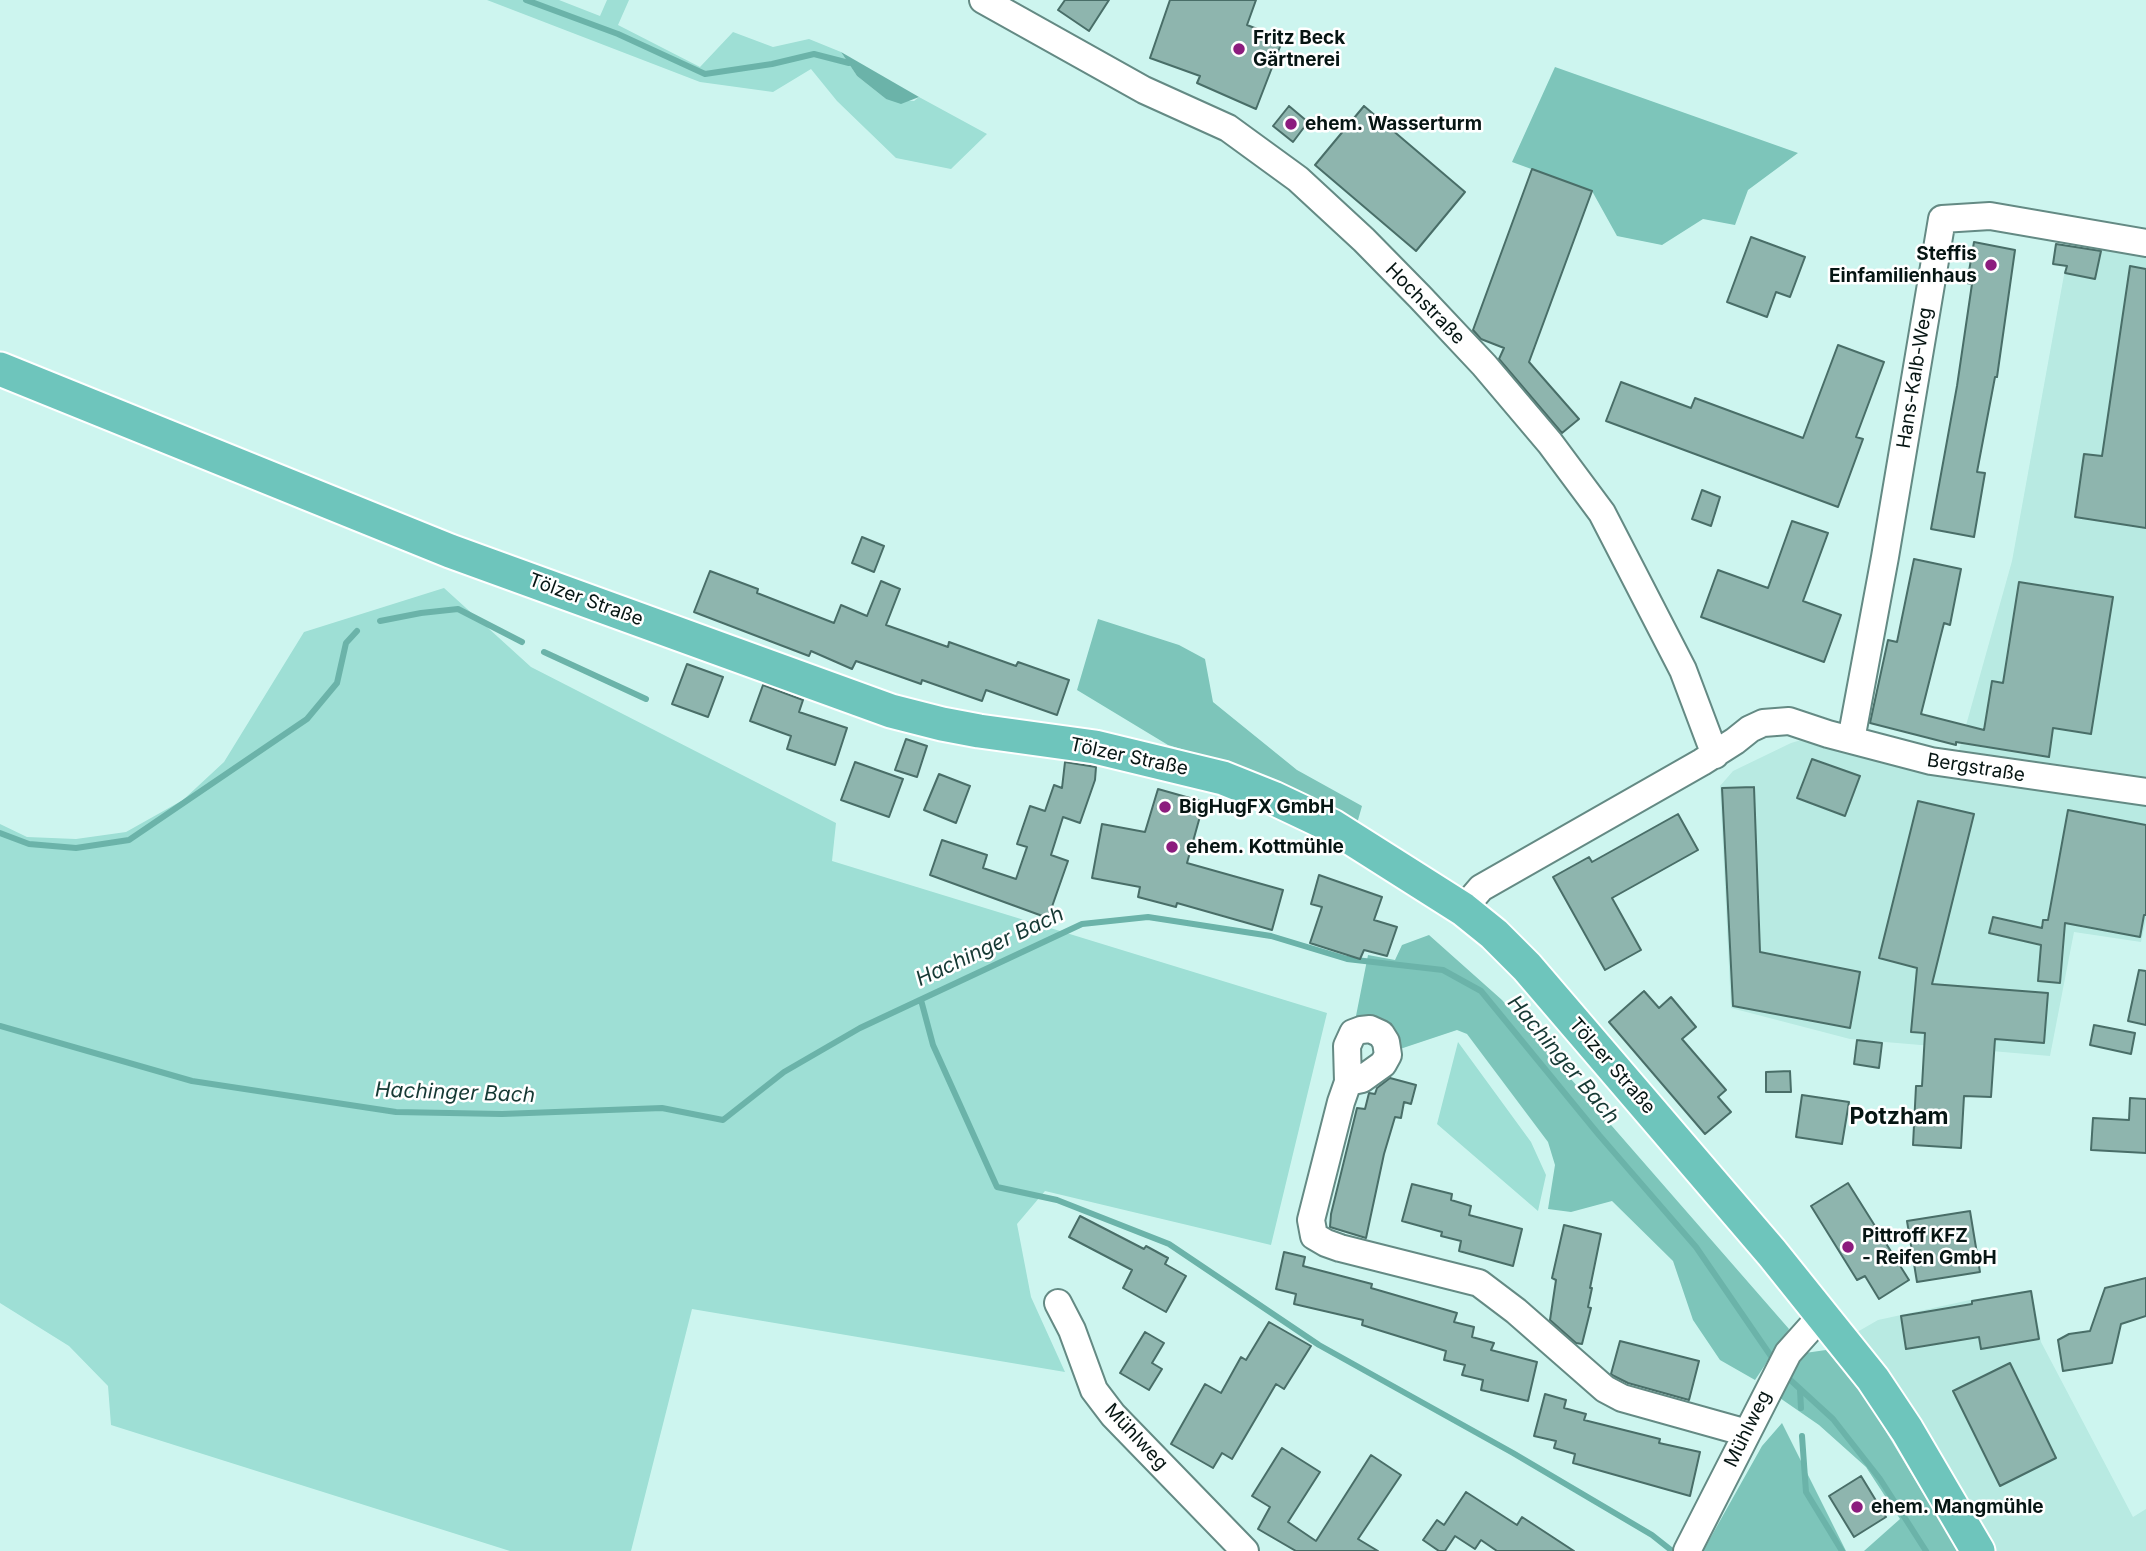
<!DOCTYPE html>
<html>
<head>
<meta charset="utf-8">
<style>
  body { margin:0 }
  canvas { display:block; background:#cdf5ef }
</style>
</head>
<body>
<canvas width="2146" height="1551"></canvas>
<script>
const ctx = document.querySelector('canvas').getContext('2d');
ctx.lineJoin = 'round';
function fill(path, color) {
  ctx.fillStyle = color;
  ctx.fill(path, 'evenodd');
}
function toPath(rows) {
  const path = new Path2D();
  for (const r of rows) {
    path.moveTo(r[0], r[1]);
    for (let i = 2; i < r.length; i += 2) path.lineTo(r[i], r[i + 1]);
  }
  return path;
}
function stroke(path, color, width, dash) {
  ctx.strokeStyle = color;
  ctx.lineWidth = width;
  ctx.lineCap = dash ? 'butt' : 'round';
  ctx.setLineDash(dash || []);
  ctx.stroke(path);
}
function label(font, color, halo, rows, align = 'center') {
  ctx.font = font + ' Inter,sans-serif';
  ctx.lineWidth = 5;
  ctx.setLineDash([]);
  ctx.textBaseline = 'middle';
  ctx.strokeStyle = halo;
  ctx.fillStyle = color;
  for (const [text, x, y, turn = 0] of rows) {
    ctx.save();
    ctx.translate(x, y);
    ctx.rotate((+turn || 0) * Math.PI / 180);
    ctx.textAlign = isNaN(turn) ? turn : align;
    if (halo) ctx.strokeText(text, 0, 0);
    ctx.fillText(text, 0, 0);
    ctx.restore();
  }
}
const built = toPath([
  [2074,220,2146,233,2146,919,2141,942,2074,932,2050,1056,1850,1039,1731,1008,1720,786,1733,771,1791,743,1849,726,1958,754,2012,561],
  [2032,1290,2041,1342,2133,1517,2146,1509,2146,1551,1958,1551,1862,1392,1826,1350,1878,1320,1970,1300]
]);
const green = toPath([
  [487,0,559,0,600,16,607,0,629,0,618,25,700,67,733,32,773,47,809,39,841,52,857,76,886,99,914,101,919,97,987,134,951,169,896,158,837,101,811,69,773,92,700,82],
  [444,588,531,667,836,823,832,861,1327,1013,1271,1245,1045,1191,1017,1224,1031,1297,1065,1372,692,1309,631,1551,510,1551,111,1425,108,1386,69,1346,0,1303,0,824,27,837,76,839,126,832,183,800,224,762,304,632],
  [1458,1042,1531,1142,1546,1175,1538,1211,1437,1124]
]);
const forest = toPath([
  [1555,67,1798,153,1748,190,1735,225,1703,219,1662,245,1617,236,1592,191,1512,162],
  [1098,619,1179,645,1205,659,1213,702,1297,770,1362,806,1356,827,1224,762,1168,745,1077,690],
  [1429,935,1502,1000,1789,1329,1755,1380,1720,1360,1693,1320,1673,1261,1612,1201,1571,1212,1548,1209,1555,1165,1548,1142,1467,1034,1457,1030,1397,1050,1355,1021,1368,955,1395,960,1402,945],
  [1826,1350,1862,1392,1958,1551,1864,1551,1900,1519,1866,1467,1819,1425,1777,1396,1792,1368,1805,1353],
  [1782,1423,1846,1551,1703,1551,1762,1446]
]);
const water = toPath([
  [841,52,919,97,901,104,886,99,857,76]
]);
const stream = toPath([
  [526,0,618,34,705,74,772,64,814,54,849,63],
  [380,621,421,613,458,609,522,642],
  [544,652,646,699],
  [0,833,29,844,76,848,129,840,307,719,337,683,346,643,357,631],
  [921,1000,933,1045,997,1187,1057,1200,1169,1244,1319,1345,1513,1453,1652,1535,1671,1550],
  [0,1026,192,1081,396,1112,502,1114,662,1108,723,1120,784,1072,860,1028,1082,924,1148,917,1271,936,1347,959,1443,970,1481,991,1599,1135,1696,1247,1775,1362],
  [1786,1376,1833,1419,1880,1479,1926,1551],
  [1800,1390,1801,1408],
  [1802,1436,1806,1492,1842,1551]
]);
const building = toPath([
  [1065,0,1109,0,1089,31,1058,10,1065,0],
  [1170,0,1256,0,1247,25,1283,39,1256,109,1197,83,1200,76,1150,58,1170,0],
  [1289,106,1308,122,1293,142,1273,126,1289,106],
  [1364,106,1465,192,1416,251,1315,165,1364,106],
  [1532,169,1592,191,1529,362,1579,419,1562,433,1499,359,1504,348,1481,339,1473,330,1532,169],
  [1751,237,1805,257,1790,297,1776,292,1767,317,1727,302,1751,237],
  [1974,242,2015,250,1997,377,1995,377,1977,472,1985,473,1974,537,1931,529,1957,386,1972,284,1967,283,1974,242],
  [2056,244,2101,251,2095,279,2065,273,2067,266,2053,264,2056,244],
  [2130,266,2146,269,2146,528,2075,517,2084,454,2102,456,2130,266],
  [1838,345,1884,362,1856,437,1863,439,1838,507,1606,421,1621,382,1691,408,1695,398,1803,438,1838,345],
  [1702,490,1720,497,1711,526,1692,519,1702,490],
  [1792,521,1828,533,1803,601,1841,615,1824,662,1701,617,1718,570,1768,588,1792,521],
  [862,537,884,546,874,572,852,563,862,537],
  [1914,559,1961,569,1950,625,1944,623,1921,714,1984,730,1992,681,2003,683,2019,582,2113,597,2091,734,2053,728,2049,757,1956,742,1956,745,1870,723,1888,640,1897,642,1914,559],
  [710,571,758,589,757,593,834,623,841,605,867,616,881,581,900,589,886,625,948,647,949,642,1016,666,1018,662,1069,680,1057,715,986,690,982,701,922,680,921,684,856,661,852,669,811,651,809,656,694,612,710,571],
  [687,664,723,677,708,717,672,704,687,664],
  [763,685,803,700,799,712,847,728,835,765,787,749,791,736,750,721,763,685],
  [906,739,927,746,917,777,895,770,906,739],
  [1812,759,1860,776,1845,816,1797,798,1812,759],
  [855,762,903,779,889,817,841,800,855,762],
  [1065,762,1096,767,1095,780,1080,823,1063,817,1051,855,1068,861,1048,918,930,875,942,840,987,855,983,868,1016,879,1027,847,1017,844,1030,806,1045,811,1054,785,1062,788,1065,762],
  [939,774,970,786,956,823,924,810,939,774],
  [1754,787,1760,952,1860,972,1850,1028,1733,1006,1722,788,1754,787],
  [1158,789,1204,802,1187,863,1283,890,1272,930,1177,903,1176,907,1138,897,1140,887,1092,878,1102,824,1145,832,1158,789],
  [1918,801,1974,814,1932,984,2048,993,2044,1043,1995,1039,1991,1097,1964,1096,1961,1148,1913,1145,1916,1086,1922,1086,1925,1033,1911,1032,1917,968,1879,958,1918,801],
  [2068,810,2146,825,2146,915,2144,915,2140,937,2065,923,2060,983,2038,981,2041,945,1989,933,1993,917,2042,928,2043,920,2048,920,2068,810],
  [1678,814,1698,850,1612,898,1641,950,1605,970,1553,877,1589,857,1592,862,1678,814],
  [1319,875,1382,897,1374,920,1397,927,1387,956,1364,950,1360,959,1310,943,1322,907,1311,904,1319,875],
  [2139,970,2146,971,2146,1025,2128,1021,2139,970],
  [1644,991,1659,1008,1671,997,1696,1027,1682,1039,1726,1090,1718,1097,1731,1112,1705,1134,1609,1022,1644,991],
  [2094,1025,2135,1033,2131,1054,2090,1045,2094,1025],
  [1857,1040,1882,1043,1879,1068,1854,1064,1857,1040],
  [1790,1071,1791,1092,1766,1092,1766,1072,1790,1071],
  [1390,1078,1416,1085,1411,1104,1404,1102,1401,1118,1395,1117,1384,1154,1366,1238,1330,1227,1331,1214,1357,1108,1365,1109,1369,1093,1375,1094,1377,1088,1390,1078],
  [1802,1095,1849,1102,1842,1144,1796,1137,1802,1095],
  [2130,1098,2146,1099,2146,1153,2091,1150,2093,1118,2129,1120,2130,1098],
  [1848,1183,1909,1280,1879,1299,1865,1276,1857,1280,1811,1206,1848,1183],
  [1412,1184,1452,1194,1451,1200,1471,1206,1469,1215,1522,1229,1513,1266,1459,1251,1461,1241,1441,1236,1442,1232,1402,1221,1412,1184],
  [1970,1211,1980,1272,1917,1282,1907,1221,1970,1211],
  [1080,1216,1144,1249,1146,1246,1168,1258,1165,1264,1186,1276,1166,1312,1123,1288,1132,1270,1069,1237,1080,1216],
  [1564,1225,1601,1234,1590,1288,1592,1288,1588,1307,1591,1308,1582,1344,1576,1343,1550,1320,1556,1280,1552,1278,1564,1225],
  [1284,1252,1305,1257,1303,1266,1372,1284,1371,1288,1457,1313,1454,1322,1474,1327,1472,1337,1494,1343,1491,1350,1537,1362,1528,1401,1481,1390,1483,1380,1462,1375,1465,1365,1444,1360,1446,1351,1362,1325,1363,1320,1294,1304,1296,1294,1276,1289,1284,1252],
  [2146,1278,2146,1316,2121,1324,2112,1363,2063,1371,2058,1340,2069,1334,2090,1331,2105,1288,2146,1278],
  [2031,1291,2039,1339,1981,1349,1979,1337,1906,1349,1901,1316,1972,1304,1972,1301,2031,1291],
  [1269,1322,1311,1346,1284,1389,1276,1384,1232,1459,1222,1453,1213,1468,1171,1444,1205,1384,1221,1393,1241,1357,1246,1360,1269,1322],
  [1145,1332,1164,1343,1152,1363,1162,1369,1149,1390,1120,1373,1145,1332],
  [1620,1341,1699,1361,1689,1400,1628,1383,1614,1376,1611,1374,1620,1341],
  [2010,1363,2056,1458,2000,1486,1953,1391,2010,1363],
  [1545,1394,1566,1400,1564,1408,1586,1414,1584,1420,1660,1439,1659,1443,1700,1452,1690,1496,1573,1463,1575,1454,1554,1448,1556,1441,1534,1436,1545,1394],
  [1282,1448,1320,1472,1288,1522,1316,1541,1371,1455,1401,1475,1358,1539,1378,1551,1296,1551,1258,1529,1270,1507,1252,1496,1282,1448],
  [1861,1476,1886,1517,1854,1537,1829,1496,1861,1476],
  [1466,1492,1517,1525,1522,1517,1574,1551,1497,1551,1481,1540,1475,1549,1455,1536,1445,1551,1439,1551,1423,1540,1437,1520,1444,1525,1466,1492]
]);
const minor = toPath([
  [983,0,1144,90,1228,128,1298,179,1364,240,1420,297,1484,365,1550,443,1602,513,1683,670,1715,755],
  [1851,740,1885,557,1942,219,1990,216,2146,243],
  [1463,909,1481,888,1702,762,1735,741,1750,729,1763,723,1789,721,1828,734,1931,761,2146,792],
  [1348,1082,1362,1079,1383,1064,1388,1055,1386,1042,1381,1034,1370,1029,1361,1030,1353,1033,1347,1046,1348,1082,1341,1102,1311,1220,1314,1236,1326,1243,1340,1248,1479,1283,1516,1311,1605,1389,1622,1398,1747,1433],
  [1058,1303,1072,1330,1094,1390,1113,1415,1245,1551],
  [1687,1551,1788,1353,1822,1315]
]);
const major = toPath([
  [0,369,450,551,891,711,942,724,979,731,1095,747,1223,778,1273,798,1332,826,1463,909,1494,934,1527,967,1772,1253,1873,1379,1907,1430,1978,1551]
]);
const markers = [
  [1239,49,7,"#8c1c7e"],
  [1291,124,7,"#8c1c7e"],
  [1991,265,7,"#8c1c7e"],
  [1165,807,7,"#8c1c7e"],
  [1172,847,7,"#8c1c7e"],
  [1848,1247,7,"#8c1c7e"],
  [1857,1507,7,"#8c1c7e"]
];
const poiNames = [
  ["Fritz Beck",1253,38],
  ["Gärtnerei",1253,60],
  ["ehem. Wasserturm",1305,124],
  ["Steffis",1977,254,"right"],
  ["Einfamilienhaus",1977,276,"right"],
  ["BigHugFX GmbH",1179,807],
  ["ehem. Kottmühle",1186,847],
  ["Pittroff KFZ",1862,1236],
  ["- Reifen GmbH",1862,1258],
  ["ehem. Mangmühle",1871,1507]
];
const streetNames = [
  ["Hochstraße",1425,304,46],
  ["Hans-Kalb-Weg",1915,378,-81],
  ["Tölzer Straße",586,600,20],
  ["Tölzer Straße",1129,757,12],
  ["Bergstraße",1976,768,9],
  ["Tölzer Straße",1612,1066,49],
  ["Mühlweg",1748,1429,-64],
  ["Mühlweg",1136,1437,47]
];
const waterNames = [
  ["Hachinger Bach",990,947,-25],
  ["Hachinger Bach",1563,1060,50],
  ["Hachinger Bach",455,1093,2]
];
const quarterNames = [
  ["Potzham",1899,1117]
];
fill(built, '#b8eae2');
fill(green, '#9edfd5');
fill(forest, '#7dc5ba');
fill(water, '#6bb3a9');
stroke(stream, '#6bb3a9', 6);
fill(building, '#8eb5ae');
stroke(building, '#496e68', 2);
stroke(minor, '#648a84', 30);
stroke(major, '#fff', 37);
stroke(minor, '#fff', 26);
stroke(major, '#6ec5bc', 33);
for (const [x, y, r, color] of markers) {
  const dot = new Path2D();
  dot.arc(x, y, r, 0, 2 * Math.PI);
  ctx.fillStyle = color;
  ctx.fill(dot);
  stroke(dot, '#fff', 2.5);
}
label('bold 19px', '#061513', '#fff', poiNames, 'left');
label('19px', '#061513', '#fff', streetNames);
label('italic 21px', '#163934', '#fff', waterNames);
label('bold 23px', '#061513', '#fff', quarterNames);
</script>
</body>
</html>
